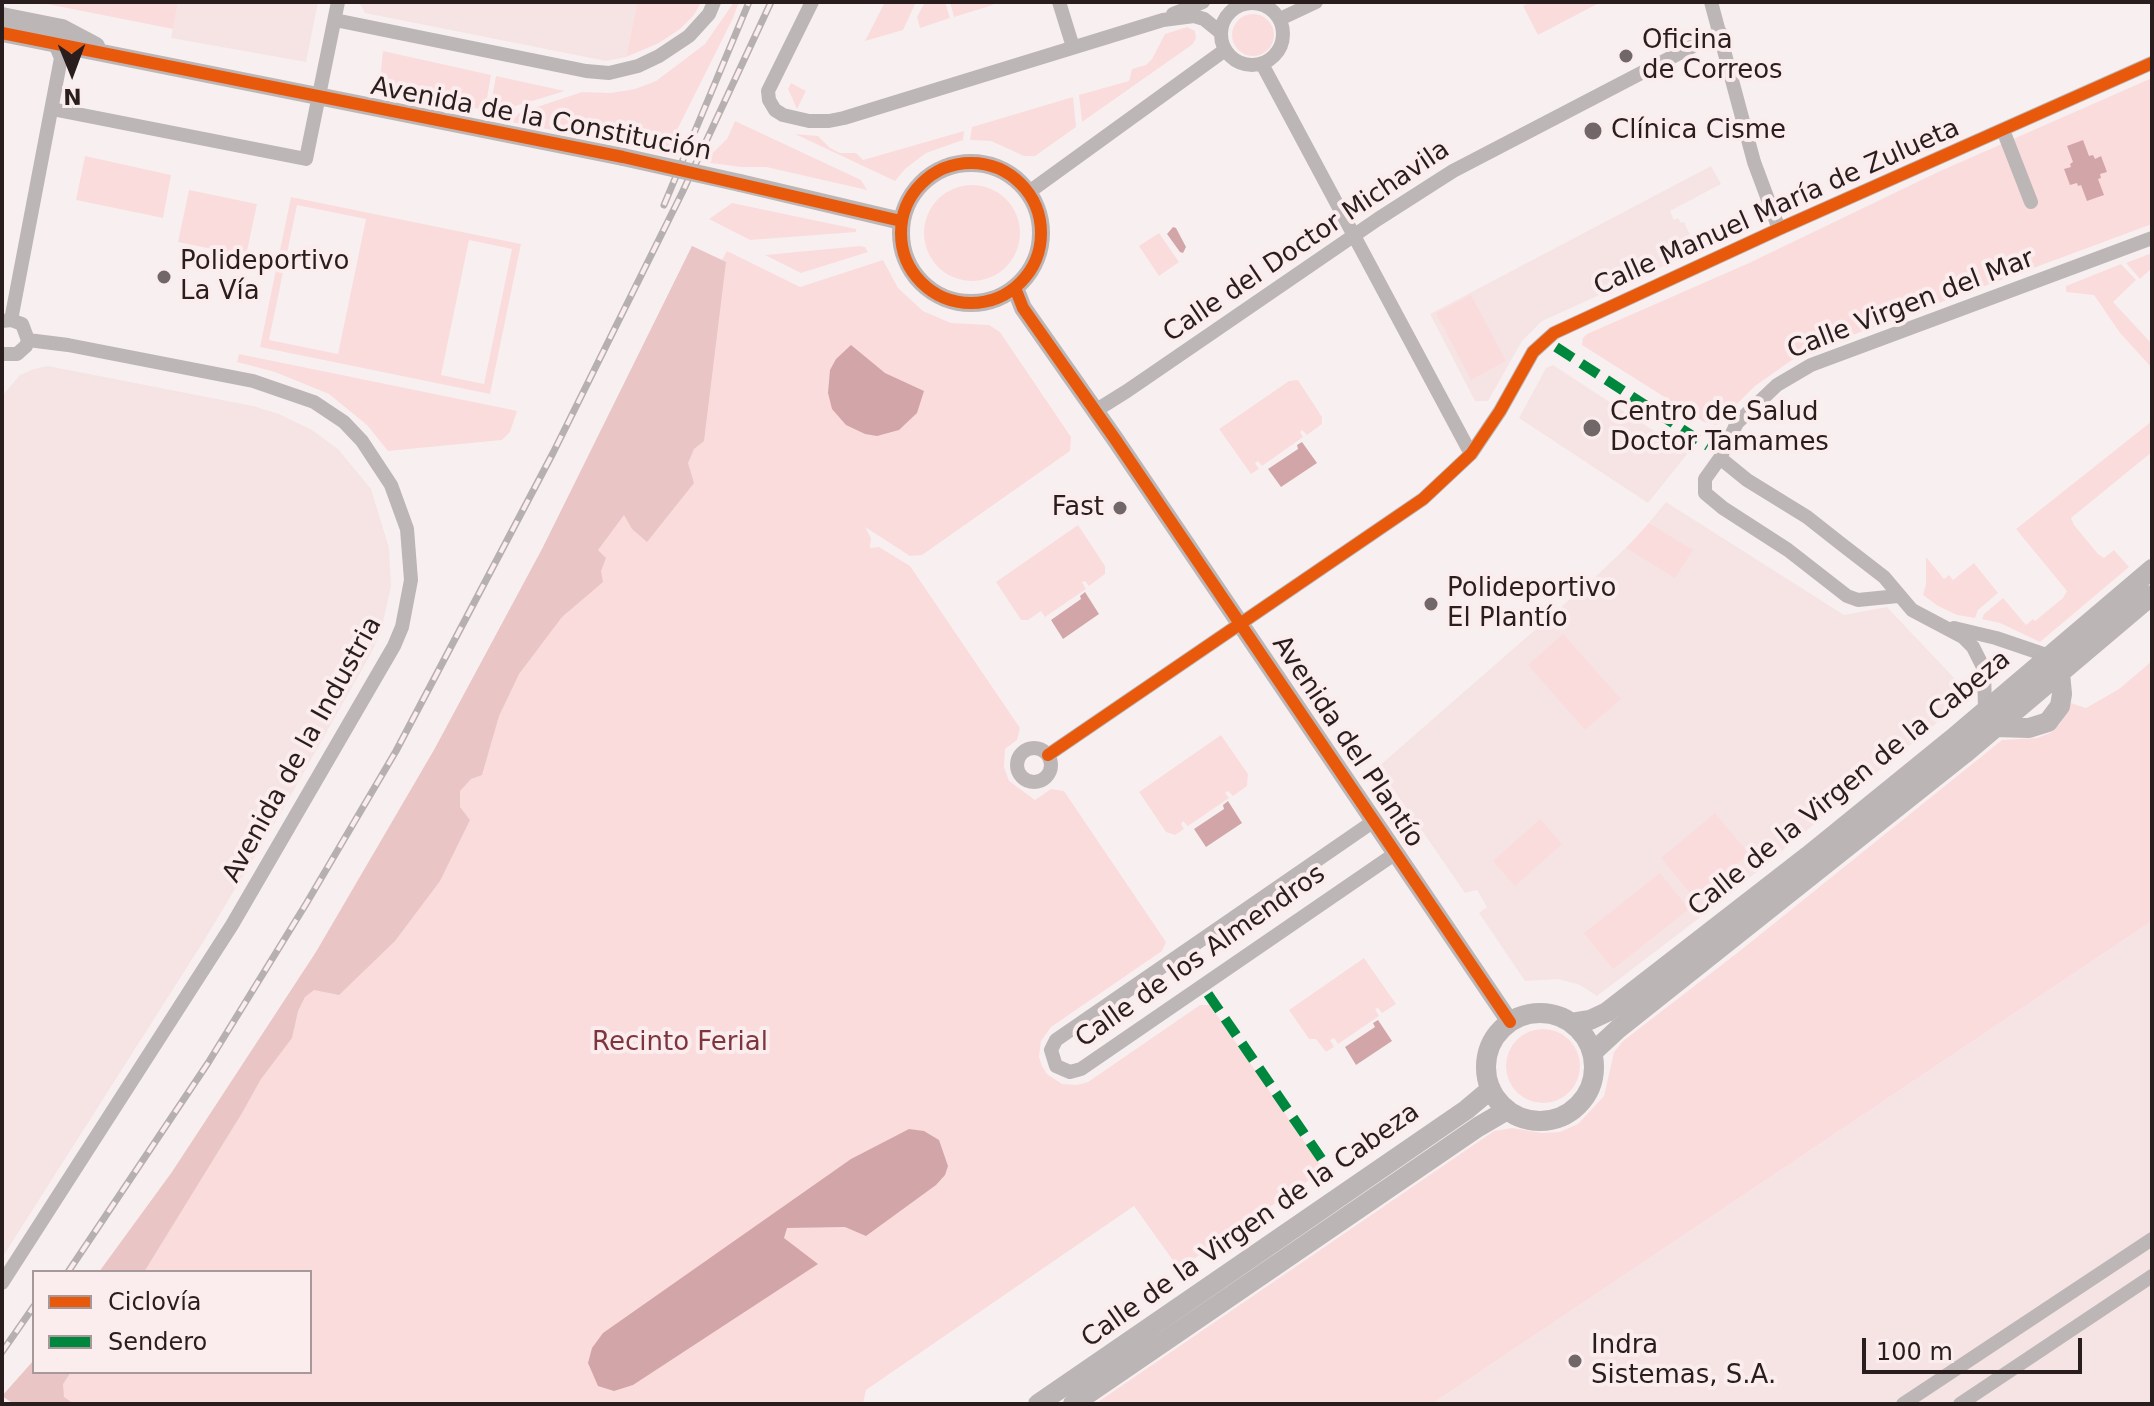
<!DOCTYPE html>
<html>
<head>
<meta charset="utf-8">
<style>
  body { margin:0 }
  #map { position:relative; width:2154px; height:1406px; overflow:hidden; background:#f8f0f0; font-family:"DejaVu Sans",sans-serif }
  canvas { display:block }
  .frame { position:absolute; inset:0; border:4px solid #2a1d1e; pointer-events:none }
  .legend { position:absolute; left:32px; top:1270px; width:280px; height:104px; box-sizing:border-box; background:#fbeced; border:2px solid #a7999a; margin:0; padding:10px 14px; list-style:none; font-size:24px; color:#2a1d1e }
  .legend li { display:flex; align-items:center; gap:16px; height:40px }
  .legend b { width:40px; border:2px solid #a7999a }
  .north { position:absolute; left:32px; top:32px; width:80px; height:80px; -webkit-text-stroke:6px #fbeced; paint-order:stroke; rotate:179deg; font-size:22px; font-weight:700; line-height:32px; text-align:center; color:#2a1d1e }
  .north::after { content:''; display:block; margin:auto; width:28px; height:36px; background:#2a1d1e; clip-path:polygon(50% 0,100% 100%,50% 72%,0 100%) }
  .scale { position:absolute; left:1862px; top:1338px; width:220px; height:36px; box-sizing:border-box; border:4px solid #2a1d1e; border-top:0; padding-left:10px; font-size:24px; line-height:28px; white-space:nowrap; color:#2a1d1e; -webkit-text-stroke:6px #fbeced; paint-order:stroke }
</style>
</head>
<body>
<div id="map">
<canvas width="2154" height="1406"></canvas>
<div class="frame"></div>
<ul class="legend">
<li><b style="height:10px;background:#e8590c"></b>Ciclovía</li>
<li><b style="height:10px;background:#00873e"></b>Sendero</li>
</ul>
<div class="north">N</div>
<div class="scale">100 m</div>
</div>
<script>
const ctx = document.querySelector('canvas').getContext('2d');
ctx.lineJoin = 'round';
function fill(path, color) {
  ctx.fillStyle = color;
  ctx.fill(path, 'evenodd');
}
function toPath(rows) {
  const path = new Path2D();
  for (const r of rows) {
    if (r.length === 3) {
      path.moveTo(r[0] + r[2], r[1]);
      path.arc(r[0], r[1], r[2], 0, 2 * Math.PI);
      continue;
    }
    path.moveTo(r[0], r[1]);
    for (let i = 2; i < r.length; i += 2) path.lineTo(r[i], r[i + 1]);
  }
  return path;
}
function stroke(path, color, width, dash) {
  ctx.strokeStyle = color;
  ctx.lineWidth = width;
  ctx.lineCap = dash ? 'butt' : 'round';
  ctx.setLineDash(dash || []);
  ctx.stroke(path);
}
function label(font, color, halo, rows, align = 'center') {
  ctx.font = font + ' "DejaVu Sans",sans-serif';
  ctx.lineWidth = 8;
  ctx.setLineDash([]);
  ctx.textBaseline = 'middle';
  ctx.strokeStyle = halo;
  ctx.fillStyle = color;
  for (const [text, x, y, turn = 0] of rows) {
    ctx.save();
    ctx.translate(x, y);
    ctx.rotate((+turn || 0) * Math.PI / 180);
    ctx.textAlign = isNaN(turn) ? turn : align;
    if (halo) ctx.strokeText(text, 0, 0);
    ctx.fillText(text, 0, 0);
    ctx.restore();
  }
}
const built = toPath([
  [178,2,318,2,306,62,171,38],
  [359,2,637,2,626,57,606,61,365,13],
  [1711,166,1721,184,1670,211,1674,220,1678,218,1681,223,1684,222,1696,247,1695,252,1542,321,1522,341,1488,401,1475,401,1430,314],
  [1553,365,1688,453,1648,503,1519,418,1546,368],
  [48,366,253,406,279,414,312,430,338,449,371,489,389,548,391,586,381,631,371,653,283,809,205,939,2,1258,2,396,20,375,34,369],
  [1666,502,1844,615,1887,607,1956,680,1959,696,1953,709,1927,731,1719,903,1597,996,1580,985,1559,979,1525,981,1479,913,1487,907,1477,890,1465,893,1378,767,1592,580,1638,536],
  [2152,921,2152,1404,1432,1404,1602,1290]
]);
const green = toPath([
  [37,2,178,2,173,29],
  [637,2,701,2,694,15,680,29,659,43,626,57],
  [734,2,739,2,733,18,666,152,511,122,519,113,582,92,611,93,635,89,656,81,705,44],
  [885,2,916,2,903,30,865,41],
  [925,2,945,2,950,18,920,28,917,17],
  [950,2,992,2,993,5,954,17],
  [1530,2,1601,2,1538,35,1523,6],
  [1253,35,21],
  [1187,27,1195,31,1196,38,1193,44,1082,122,1079,95,1129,81,1132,69,1146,65,1152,59,1165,34],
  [383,51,491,75,485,110,379,89],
  [496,76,565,91,489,114],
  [2152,78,2152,224,1823,346,1792,360,1755,386,1716,425,1704,422,1582,345,1583,338,1587,334,1749,263,1938,172],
  [791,83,806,91,797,109,788,89],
  [1073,97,1076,127,1035,156,1024,156,991,141,970,140,972,127],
  [735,121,861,180,867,190,766,167,741,167,703,162,727,139],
  [964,131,963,140,926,153,905,169,895,181,795,134,818,136,830,148,840,153,856,153,863,160],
  [85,156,171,175,163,218,76,200],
  [972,233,48],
  [189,190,257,204,246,256,178,242],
  [291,197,521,244,490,394,260,347],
  [297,205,366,219,338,354,269,340],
  [469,240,512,249,484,384,441,375],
  [732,203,856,229,856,232,750,240,709,219],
  [1159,233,1179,262,1159,276,1139,246],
  [692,246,722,260,727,251,800,287,883,260,898,288,923,311,951,323,989,325,1000,332,1071,437,1070,451,922,555,910,556,865,527,871,538,870,548,879,547,910,566,1020,728,1017,740,1005,749,1004,767,1009,781,1035,800,1051,789,1064,791,1166,942,1162,951,1051,1027,1041,1041,1039,1057,1042,1066,1047,1074,1062,1084,1077,1085,1088,1082,1200,1005,1210,1005,1324,1170,1179,1269,1134,1206,866,1390,863,1404,14,1404,2,1396,34,1360,34,1372,310,1372,310,1272,99,1272,172,1172,316,952,434,750,561,514],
  [860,246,865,247,868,252,801,273,765,255],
  [2152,253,2152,268,2140,279,2126,263],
  [2121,264,2136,280,2113,302,2152,344,2152,368,2120,333,2094,295,2066,292,2066,286],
  [1471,295,1506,361,1471,380,1436,313],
  [239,354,503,408,517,411,510,432,502,440,388,451,367,425,329,394,275,372,237,362],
  [1298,380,1322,417,1322,424,1307,435,1302,430,1300,432,1303,437,1262,466,1258,461,1255,463,1259,469,1251,474,1219,429,1289,381],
  [2152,421,2152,452,2071,518,2074,525,2098,554,2104,558,2114,550,2129,567,2040,642,2000,623,1982,619,1984,614,2003,598,2026,625,2033,619,2035,621,2063,598,2067,591,2016,529],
  [1649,523,1693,550,1675,578,1626,548],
  [1078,525,1105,566,1105,574,1089,586,1085,581,1082,582,1086,589,1045,617,1041,611,1028,620,1021,620,996,582],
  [1926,557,1944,579,1949,575,1953,580,1974,563,1998,593,1978,610,1975,618,1957,615,1938,606,1923,595,1926,584],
  [1563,634,1621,699,1585,730,1528,665],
  [2152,661,2152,921,1432,1404,1095,1404,1494,1131,1512,1128,1542,1133,1560,1132,1578,1124,1604,1096,1614,1052,1623,1041,1741,950,2002,740,2037,738,2050,733,2060,724,2071,703,2086,708,2119,689],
  [1221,735,1248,774,1247,786,1233,796,1228,791,1225,793,1229,798,1188,826,1183,821,1181,824,1184,829,1175,835,1166,832,1139,792],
  [1715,813,1749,854,1695,899,1661,858],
  [1540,819,1562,844,1515,886,1493,861],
  [1660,873,1689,909,1613,969,1584,933],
  [1364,958,1396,1004,1382,1013,1378,1008,1375,1009,1379,1016,1338,1044,1334,1038,1330,1040,1334,1047,1326,1052,1316,1039,1309,1039,1289,1010],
  [1543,1066,37]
]);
const forest = toPath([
  [692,246,726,262,704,441,694,449,688,463,694,483,647,542,632,529,624,515,598,550,606,558,601,571,603,582,562,617,519,674,499,716,482,775,471,779,460,791,460,807,470,820,440,881,395,941,339,995,314,990,305,997,298,1011,292,1038,261,1079,242,1113,144,1272,99,1272,172,1172,316,952,434,750,542,549],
  [34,1360,34,1372,71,1372,63,1384,64,1397,74,1404,14,1404,2,1396]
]);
const water = toPath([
  [2083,140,2089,156,2093,155,2095,159,2101,156,2107,172,2100,174,2101,178,2098,179,2104,195,2087,201,2081,185,2078,186,2077,183,2070,185,2064,169,2071,167,2070,164,2073,162,2067,146],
  [1173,227,1176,228,1186,247,1183,253,1180,252,1167,234],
  [851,345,885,373,924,391,917,413,899,430,877,436,865,434,846,425,832,409,828,393,830,370,836,359],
  [1302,442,1317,463,1281,487,1268,469,1298,449,1297,445],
  [1085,592,1099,614,1063,639,1051,620,1081,599,1080,596],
  [1228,801,1242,823,1206,847,1194,829,1224,809,1223,805],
  [1378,1020,1392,1041,1356,1065,1345,1047,1375,1027,1373,1023],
  [909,1129,924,1131,939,1140,948,1166,945,1175,936,1185,866,1236,845,1227,787,1228,784,1238,818,1264,633,1385,614,1391,598,1386,588,1363,592,1348,603,1333,851,1159]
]);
const minor = toPath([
  [812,2,768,91,769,100,775,110,783,115,809,121,829,121,844,118,1163,20,1194,16,1204,19,1220,32],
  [1059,2,1073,47],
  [1711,2,1754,162,1779,229],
  [1252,34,31],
  [1173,14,1203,2],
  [1280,19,1316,2],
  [335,20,586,71,609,73,638,66,659,56,689,36,709,14,714,2],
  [1262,64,1471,454],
  [52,109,306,159,338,2],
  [2003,130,2031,202],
  [1029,192,1225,50],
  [11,320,61,58,55,44],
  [2,354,17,354,26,346,28,340,22,324,11,320,2,321],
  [1095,411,1127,391,1378,219,1453,171,1720,32],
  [1720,458,1747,480,1807,517,1840,543,1884,577,1912,610,1963,637,1973,647,1984,669,1985,710],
  [1898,596,1858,600,1847,596,1788,550,1723,508,1705,493,1705,479,1720,458,1737,423,1777,385,1811,365,2152,238],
  [1954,628,1996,638,2049,656],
  [1034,765,17],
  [1048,755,1423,499,1471,454,1500,411,1533,352,1554,333,1779,229,2152,63],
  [1374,821,1056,1040,1051,1050,1056,1066,1070,1072,1081,1069,1396,853],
  [2,1283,232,925,394,646,402,627,411,580,407,529,391,485,362,441,344,422,314,402,253,381,68,345,28,340],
  [1903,1404,2152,1239],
  [1960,1404,2152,1276]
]);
const tertiary = toPath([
  [2,16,62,28,96,46],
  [2,33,623,157],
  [971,233,70],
  [740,183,901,221],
  [1015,288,1023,308,1115,439,1510,1022]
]);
const secondary = toPath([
  [1995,727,2029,728,2048,722,2060,706,2062,694,2060,673,2055,666],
  [1540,1067,54],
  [1571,1023,1590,1020,1607,1012,1808,856,1952,739,2152,569],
  [1592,1053,1618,1029,1964,754,2152,595],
  [1038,1404,1466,1110,1491,1089],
  [1073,1404,1478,1127,1507,1110]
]);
const rail = toPath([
  [664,205,749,2],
  [68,1272,208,1063,306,904,396,751,553,453,682,193,771,2],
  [2,1352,34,1306]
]);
const tertiaryBridge = toPath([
  [623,157,740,183]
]);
const quiet = toPath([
  [1556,347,1708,446],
  [1208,994,1325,1164]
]);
const cycleway = toPath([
  [2,33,623,157,901,221],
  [971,233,70],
  [1015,288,1023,308,1115,439,1510,1022],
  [1048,755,1423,499,1471,454,1500,411,1533,352,1554,333,1779,229,2152,63]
]);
const markers = [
  [1626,56,8,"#726768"],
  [1593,131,10,"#726768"],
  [164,277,8,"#726768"],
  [1592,428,10,"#726768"],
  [1120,508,8,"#726768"],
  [1431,604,8,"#726768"],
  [1575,1361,8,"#726768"]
];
const poiNames = [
  ["Oficina",1642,41],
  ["de Correos",1642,71],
  ["Clínica Cisme",1611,131],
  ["Polideportivo",180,262],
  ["La Vía",180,292],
  ["Centro de Salud",1610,413],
  ["Doctor Tamames",1610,443],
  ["Fast",1104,508,"right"],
  ["Polideportivo",1447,589],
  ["El Plantío",1447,619],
  ["Indra",1591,1346],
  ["Sistemas, S.A.",1591,1376]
];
const streetNames = [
  ["Avenida de la Constitución",541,120,11],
  ["Calle Manuel María de Zulueta",1777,208,-24],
  ["Calle del Doctor Michavila",1307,242,-34],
  ["Calle Virgen del Mar",1911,305,-21],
  ["Avenida del Plantío",1347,742,56],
  ["Avenida de la Industria",303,750,-61],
  ["Calle de la Virgen de la Cabeza",1850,784,-39],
  ["Calle de los Almendros",1201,957,-35],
  ["Calle de la Virgen de la Cabeza",1251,1226,-35]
];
const parkNames = [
  ["Recinto Ferial",680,1043]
];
fill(built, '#f6e4e4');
fill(green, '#fbdcdd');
fill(forest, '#e9c5c6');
fill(water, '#d2a6a9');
stroke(minor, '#bcb6b7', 14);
stroke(tertiary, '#bcb6b7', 18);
stroke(secondary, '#bcb5b6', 20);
stroke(rail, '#b7b0b0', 7);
stroke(rail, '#fbeced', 4, [12]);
stroke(tertiaryBridge, '#bcb6b7', 18);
stroke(quiet, '#00873e', 10, [20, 10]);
stroke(cycleway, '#e8590c', 12);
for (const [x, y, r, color] of markers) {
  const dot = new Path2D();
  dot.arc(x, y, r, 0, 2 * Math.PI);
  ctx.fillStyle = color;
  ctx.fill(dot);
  stroke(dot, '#fbeced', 3);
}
label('26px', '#2a1d1e', '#fbeced', poiNames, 'left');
label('26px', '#2a1d1e', '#fbeced', streetNames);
label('26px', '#7f353e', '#fbeced', parkNames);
</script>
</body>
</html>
